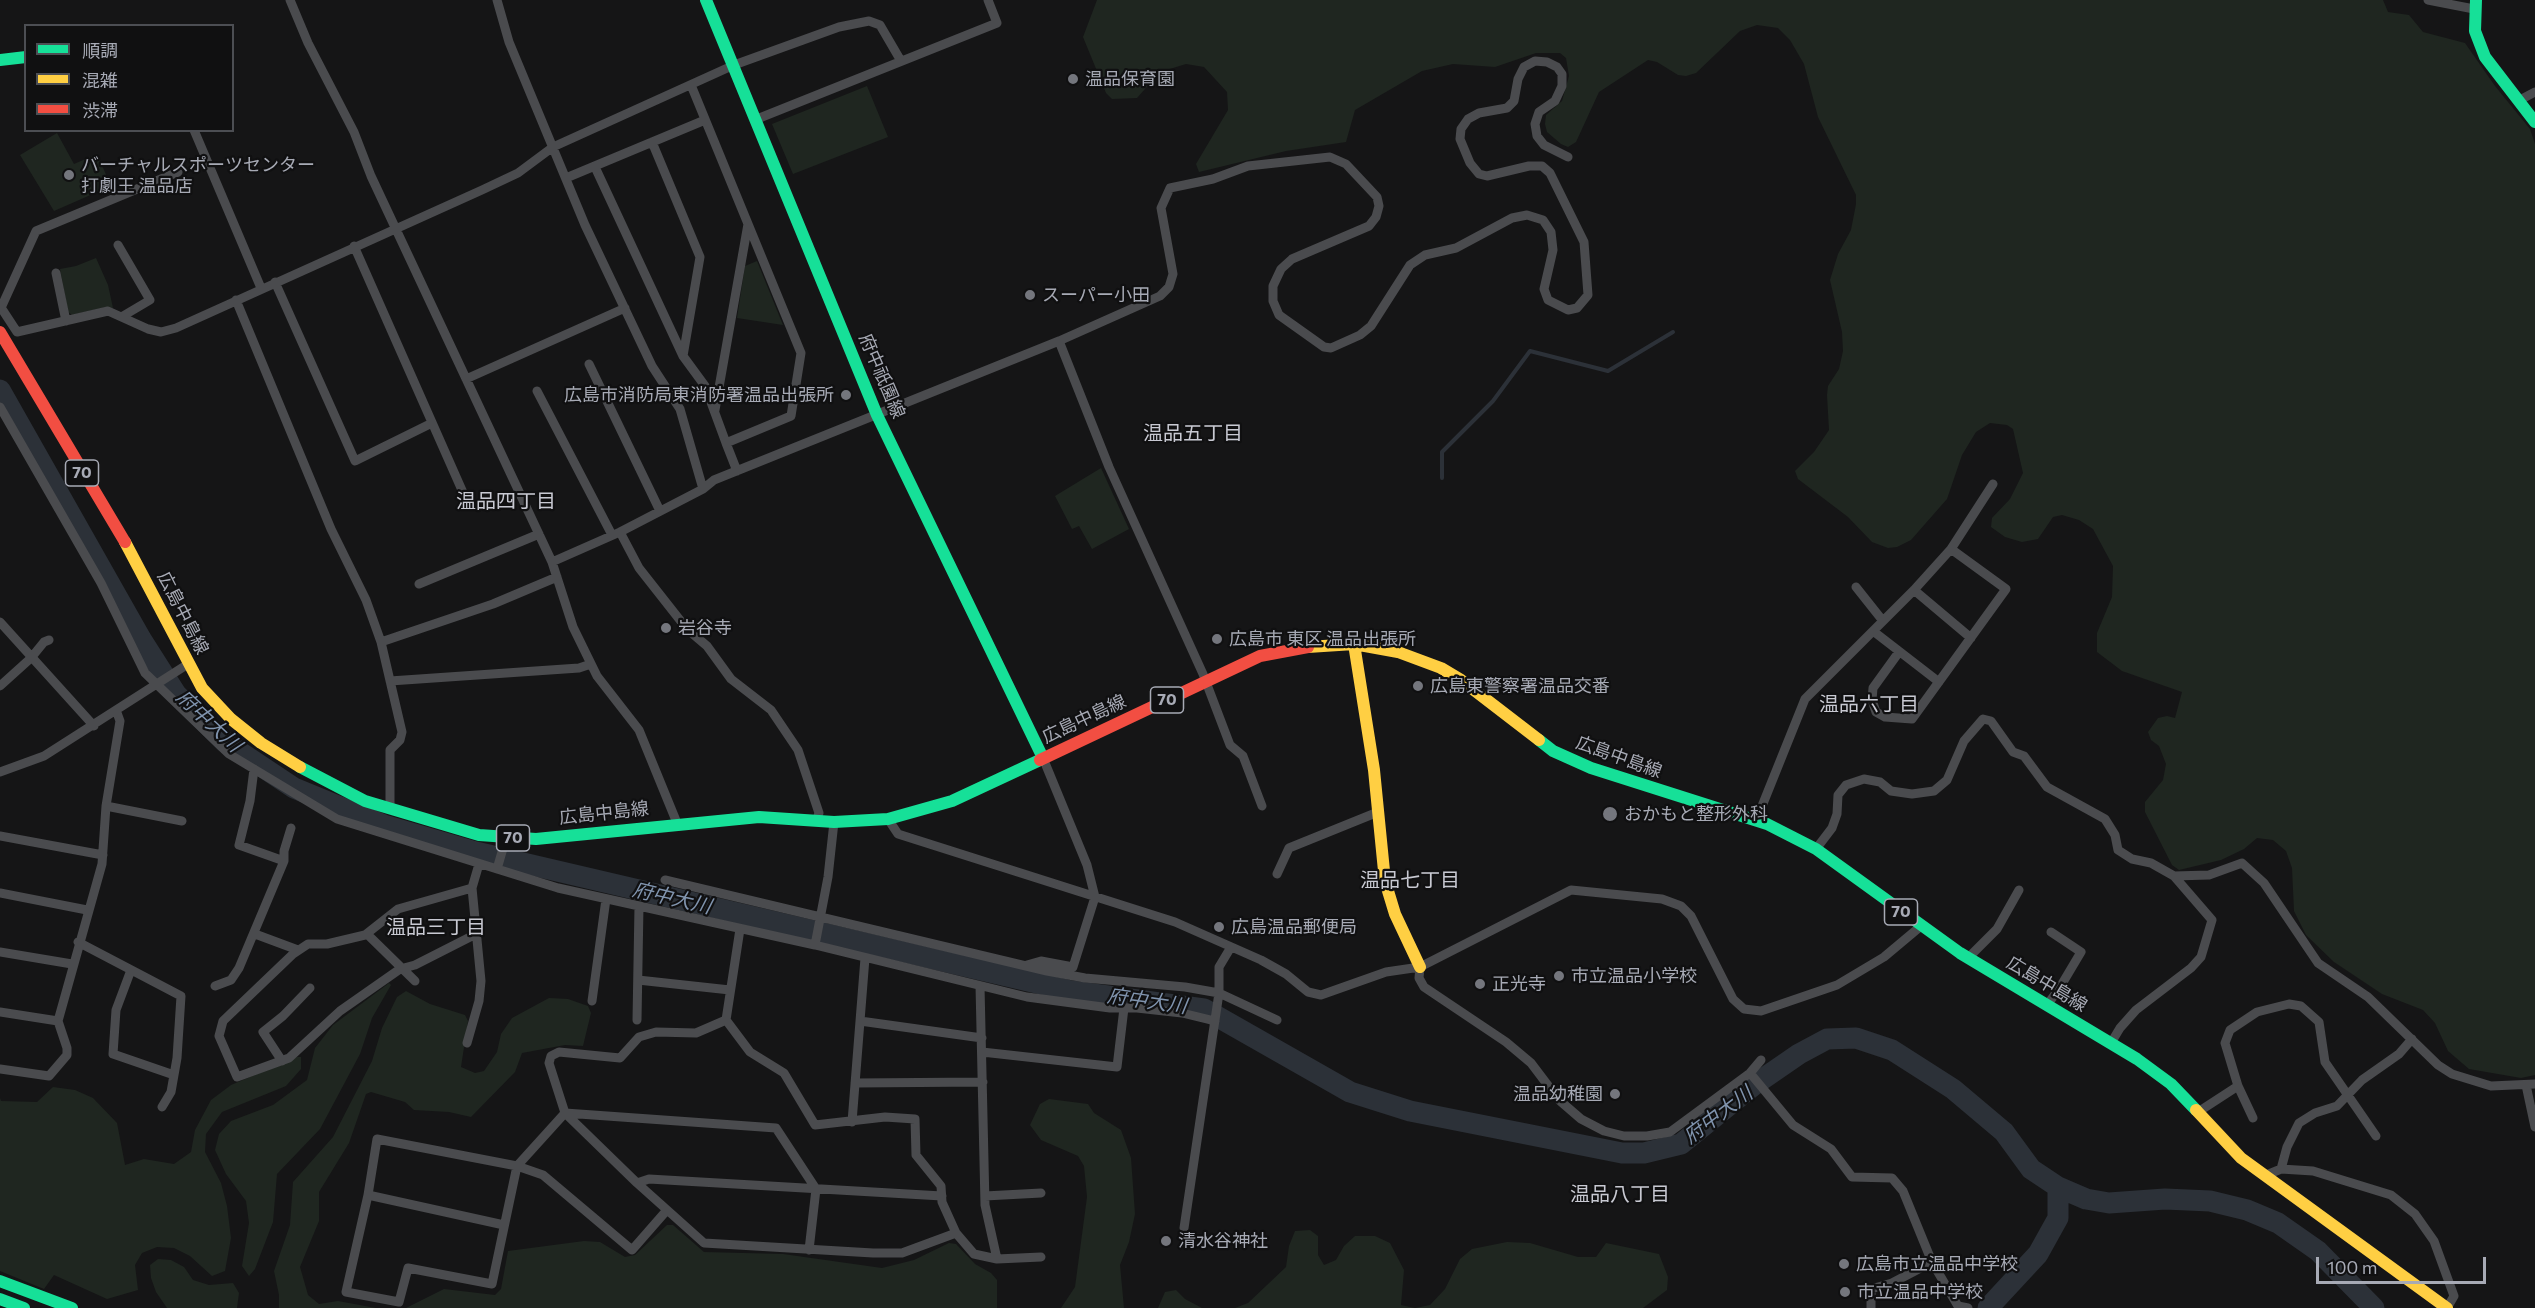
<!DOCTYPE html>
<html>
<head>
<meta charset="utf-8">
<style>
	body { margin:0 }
	#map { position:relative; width:2535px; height:1308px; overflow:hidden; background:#151516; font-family:Commissioner,"Noto Sans JP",sans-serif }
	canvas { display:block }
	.legend { position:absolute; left:24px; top:24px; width:210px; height:108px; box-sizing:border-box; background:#101011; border:2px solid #4c4e53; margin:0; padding:8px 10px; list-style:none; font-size:18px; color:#a7aab5 }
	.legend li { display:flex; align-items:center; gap:12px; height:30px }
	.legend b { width:30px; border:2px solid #4c4e53 }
	.scale { position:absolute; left:2316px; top:1257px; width:170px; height:27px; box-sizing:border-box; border:3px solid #a7aab5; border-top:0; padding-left:8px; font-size:18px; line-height:21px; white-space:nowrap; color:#a7aab5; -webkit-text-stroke:4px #101011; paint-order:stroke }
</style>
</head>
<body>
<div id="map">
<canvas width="2535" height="1308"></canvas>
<ul class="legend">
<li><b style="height:8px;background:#16e098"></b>順調</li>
<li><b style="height:8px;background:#ffcf43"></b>混雑</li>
<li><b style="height:8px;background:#f24e42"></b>渋滞</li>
</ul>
<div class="scale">100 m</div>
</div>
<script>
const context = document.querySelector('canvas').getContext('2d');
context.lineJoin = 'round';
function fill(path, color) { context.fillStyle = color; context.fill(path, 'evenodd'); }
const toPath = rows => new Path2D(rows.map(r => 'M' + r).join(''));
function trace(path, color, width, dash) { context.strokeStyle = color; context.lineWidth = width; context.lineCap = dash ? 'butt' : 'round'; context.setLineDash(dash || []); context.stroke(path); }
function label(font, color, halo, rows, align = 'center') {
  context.font = font + ' Commissioner,"Noto Sans JP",sans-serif'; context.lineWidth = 4.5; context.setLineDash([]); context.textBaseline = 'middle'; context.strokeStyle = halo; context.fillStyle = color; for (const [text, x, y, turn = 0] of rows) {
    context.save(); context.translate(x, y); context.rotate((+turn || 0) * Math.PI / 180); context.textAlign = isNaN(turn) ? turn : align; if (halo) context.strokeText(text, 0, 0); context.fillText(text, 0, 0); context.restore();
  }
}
fill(toPath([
	[1097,0,2383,0,2388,12,2409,15,2423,32,2465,43,2495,86,2530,129,2535,144,2535,1075,2521,1078,2469,1069,2448,1051,2435,1023,2423,1010,2382,994,2334,962,2306,935,2294,911,2292,868,2286,851,2273,840,2257,838,2244,849,2221,860,2179,870,2172,865,2145,812,2145,802,2163,780,2166,764,2159,746,2151,740,2148,732,2158,718,2167,716,2175,718,2182,692,2122,671,2097,652,2097,633,2112,597,2113,566,2093,529,2079,520,2062,515,2053,517,2038,539,2022,542,2005,537,1991,527,1992,518,2010,499,2023,473,2013,429,2007,425,1990,423,1976,432,1962,455,1947,499,1911,540,1897,547,1888,548,1872,542,1848,517,1798,479,1795,471,1814,452,1829,430,1827,395,1828,386,1839,369,1843,351,1842,332,1830,280,1838,254,1851,230,1856,204,1856,195,1818,117,1804,64,1790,40,1778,28,1757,25,1740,31,1696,73,1686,76,1678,75,1657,62,1648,60,1599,92,1576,142,1568,147,1561,144,1547,132,1545,124,1546,115,1562,101,1569,76,1566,58,1560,53,1536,53,1495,67,1453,64,1422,71,1355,110,1346,142,1286,151,1199,172,1196,164,1228,110,1227,92,1204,67,1186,64,1160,72,1137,98,1112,99,1106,93,1083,37],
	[867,86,888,137,793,174,772,124],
	[57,133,74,164,97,154,111,186,54,211,20,155],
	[96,258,108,285,113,308,106,307,72,315,68,312,60,269,76,266],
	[757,261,783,325,737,318,745,266],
	[1101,468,1129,529,1092,549,1079,526,1072,529,1055,496],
	[389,983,391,985,372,1018,360,1054,320,1129,277,1174,273,1222,255,1269,249,1276,242,1266,249,1223,246,1201,226,1174,215,1150,219,1134,231,1121,273,1105,307,1080,315,1048,333,1025],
	[406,991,430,1004,465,1015,468,1021,461,1067,475,1073,484,1071,497,1052,501,1034,512,1018,549,998,568,999,588,1006,591,1013,583,1046,565,1045,522,1053,515,1072,471,1117,449,1112,414,1110,405,1102,371,1092,366,1094,349,1143,319,1192,319,1221,300,1267,308,1295,319,1304,338,1301,376,1308,279,1308,279,1295,274,1271,290,1225,293,1182,333,1137,372,1061,382,1028,397,997],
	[297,1057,301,1057,301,1069,286,1086,222,1112,206,1134,205,1152,221,1183,227,1206,231,1238,225,1271,212,1276,190,1256,174,1248,157,1247,142,1253,135,1265,138,1290,107,1299,54,1275,44,1289,0,1271,0,1098,1,1101,37,1102,53,1087,75,1090,93,1098,117,1123,125,1165,144,1159,174,1164,191,1152,195,1130,211,1100,231,1085],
	[1049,1099,1088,1104,1094,1113,1121,1130,1131,1158,1135,1214,1129,1242,1120,1265,1124,1308,1061,1308,1075,1287,1087,1197,1084,1166,1078,1156,1041,1140,1030,1125,1040,1104],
	[667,1225,673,1225,704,1252,783,1254,882,1268,914,1260,949,1243,956,1244,975,1264,991,1273,997,1280,997,1308,406,1308,444,1289,495,1295,501,1289,508,1251,584,1241,600,1242,625,1257,635,1255],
	[1310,1230,1318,1236,1318,1255,1324,1265,1336,1260,1344,1246,1355,1236,1375,1236,1390,1243,1404,1270,1401,1305,1415,1308,1430,1305,1445,1289,1460,1259,1472,1249,1507,1242,1530,1243,1578,1257,1596,1257,1606,1243,1659,1254,1668,1277,1667,1290,1643,1308,1235,1308,1248,1303,1286,1267,1289,1246,1295,1231],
	[158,1259,171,1260,184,1267,193,1280,209,1285,233,1283,239,1293,237,1308,167,1308,156,1292,151,1278,150,1265],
	[1176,1290,1185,1299,1202,1308,1158,1308,1165,1292]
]), '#1f2620');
trace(toPath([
	[1442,478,1442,452,1493,401,1530,351,1608,371,1673,332]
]), '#2c3138', 4);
trace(toPath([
	[0,390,141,639,176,694,225,742,294,788,384,825,476,852,1071,991,1204,1009,1350,1092,1410,1111,1622,1153,1644,1153,1681,1144,1754,1085,1799,1054,1827,1039,1856,1038,1892,1050,1953,1089,2004,1132,2031,1169,2058,1187,2086,1199,2109,1203,2165,1199,2210,1201,2247,1210,2278,1223,2318,1251,2374,1308],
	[1988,1308,2038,1254,2058,1218,2058,1187]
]), '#2c3138', 21);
trace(toPath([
	[290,0,308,43,354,132,371,176,552,562,573,627,597,676,639,730,677,823],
	[497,0,509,42,585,225,652,366,680,409,703,489],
	[2428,0,2474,9],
	[691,85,801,353,791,416,726,443,737,471],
	[2518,101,2535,92],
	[757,119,997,23,988,0],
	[194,130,261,288],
	[652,142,700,257,683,356],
	[595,167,683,356,705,386,726,443],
	[566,178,705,120],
	[118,245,150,300,123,316],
	[354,246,465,497],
	[56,273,66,321],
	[275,282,355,461,432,423],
	[236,300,331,529,366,600,381,642,402,732,400,740,390,750,390,809],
	[0,306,17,332,108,311,148,329,161,332,176,328,482,190,518,173,553,147,734,65,839,27,869,21,880,25,901,61],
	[1,308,36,231,178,172],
	[1059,341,1109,467,1203,674,1230,745,1243,756,1262,806],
	[589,364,660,511],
	[466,379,625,308],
	[537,391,612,535],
	[0,407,101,583,145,673,229,754,337,819,558,888,815,945,1027,997,1110,1008,1137,1008,1182,1013,1215,1021],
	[715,410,748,224],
	[620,532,639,568,687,629,707,646,731,679,771,710,798,750,819,813,817,819],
	[552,562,620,532,703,489,714,480,1059,341,1160,296,1169,287,1173,274,1161,208,1170,188,1213,179,1248,166,1330,157,1346,164,1377,197,1379,206,1376,217,1369,226,1292,259,1281,269,1273,286,1273,301,1279,315,1324,347,1331,348,1360,335,1371,326,1410,265,1425,255,1456,248,1512,218,1527,215,1543,220,1551,232,1553,250,1544,289,1548,300,1568,310,1577,308,1588,295,1584,242,1550,173,1542,166,1529,166,1487,176,1479,174,1470,163,1460,139,1461,129,1468,119,1479,113,1507,108,1514,101,1518,79,1524,67,1535,61,1547,62,1557,67,1562,74,1562,86,1555,101,1539,112,1535,124,1537,136,1544,145,1568,157],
	[419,584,539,534],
	[1856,587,1883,621],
	[1914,590,1971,638],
	[0,622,94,726],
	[1873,631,1939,682],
	[381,642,493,604,557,577],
	[1899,652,1873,688,1872,700,1876,712,1885,717,1912,719,2006,589,1951,549],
	[390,681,579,668,591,664],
	[0,686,31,658,44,642,49,640],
	[0,772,44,756,188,664],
	[106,806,182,821],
	[888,819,898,834,1175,922,1261,960,1286,974,1308,992,1321,995,1386,972,1420,967,1571,890,1662,899,1681,906,1691,916,1733,999,1744,1009,1761,1011,1837,985,1884,957,1921,926],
	[1756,821,1805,699,1914,590,1951,549,1993,484],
	[0,836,103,855],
	[1816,849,1832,828,1837,814,1838,795,1846,785,1864,779,1880,782,1891,791,1912,794,1934,791,1947,780,1964,741,1983,719,1991,721,2013,752,2024,756,2047,787,2105,819,2115,835,2118,850,2132,859,2151,863,2174,876,2209,875,2242,863,2264,883,2318,963,2368,997,2438,1065,2452,1074,2491,1086,2535,1084],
	[284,861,284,851,291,828],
	[497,869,506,838],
	[1277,874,1289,848,1378,812],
	[665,880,1047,971,1085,978,1185,987,1219,993,1277,1020],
	[472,888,398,909,365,935,327,944,308,944,293,954,223,1021,219,1036,237,1077,289,1058,340,1011,400,969,415,965,476,934],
	[0,893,87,910],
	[740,929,726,1020,696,1033,656,1032,639,1037,620,1058,559,1052,551,1056,549,1063,565,1113,637,1183,704,1243,873,1253,902,1253,956,1233],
	[255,934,298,950],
	[367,934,415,981],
	[78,942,181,996,177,1058,171,1092,162,1107],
	[815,945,828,877,834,822],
	[0,952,72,964],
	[1968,958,1997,929,2019,890],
	[1027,965,1041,961,1073,967,1095,897,1087,865,1043,758],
	[1420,967,1419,978,1424,987,1506,1042,1531,1063,1559,1100,1581,1119,1604,1131,1624,1136,1647,1136,1670,1132,1750,1073,1761,1060],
	[131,970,116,1010,113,1054,174,1075],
	[638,980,730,990],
	[215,986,231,980,239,968,284,861,239,845,250,801,254,769],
	[980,986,985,1205,997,1259],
	[592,1001,606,899],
	[2047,1005,2059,989,2081,952,2051,932],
	[0,1012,58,1021],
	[637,1020,639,906],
	[726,1020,750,1052,784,1073,815,1125,885,1117,915,1119,916,1155,941,1186,942,1202,956,1233,974,1254,997,1259,1041,1257],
	[860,1021,982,1038],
	[467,1043,479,1001,481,981,472,888,479,864],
	[2111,1043,2120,1028,2136,1010,2191,968,2201,957,2212,920,2174,876],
	[982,1052,1117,1067,1124,1008],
	[282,1061,263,1032,283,1016,310,988],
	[0,1069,49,1076,67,1055,67,1048,58,1021,102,864,106,806,120,721,116,710],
	[1750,1073,1793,1125,1831,1149,1852,1177,1892,1178,1903,1191,1932,1262,1958,1306,1968,1308],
	[855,1083,983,1082],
	[2526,1085,2535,1127],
	[2198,1112,2238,1086],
	[2253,1118,2238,1086,2225,1043,2230,1030,2257,1012,2289,1004,2301,1006,2319,1022,2325,1062,2376,1136],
	[852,1122,865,958],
	[2281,1169,2287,1147,2299,1123,2315,1113,2337,1106,2362,1080,2399,1054,2412,1039],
	[2264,1176,2281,1169,2313,1171,2391,1195,2415,1214,2434,1241,2454,1296,2447,1308],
	[637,1183,649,1179,942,1196],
	[368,1195,504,1225],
	[985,1196,1041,1193],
	[667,1210,632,1250,543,1175,517,1166,377,1139,368,1195,346,1292,399,1302,408,1268,492,1284,517,1166,565,1113,776,1128,816,1189,809,1250],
	[1184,1228,1219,993,1219,967,1231,947],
	[1871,1308,1871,1289,1892,1283,1932,1262]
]), '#4a4b4e', 9);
trace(toPath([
	[706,0,877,415,1043,758],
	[2476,0,2475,31,2485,57,2535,122],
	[0,60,26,57],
	[1539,740,1553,751,1591,768,1767,824,1816,849,1960,953,2137,1059,2171,1084,2196,1110],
	[300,767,365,801,479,835,536,839,759,817,834,822,888,819,952,801,1040,760],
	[0,1281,72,1308],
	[0,1299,24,1308]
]), '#16e098', 12);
trace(toPath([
	[125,542,202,688,231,719,261,743,300,767],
	[1354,644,1374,770,1385,881,1395,914,1420,967],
	[1308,647,1354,644,1398,652,1441,668,1461,680,1539,740],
	[2196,1110,2241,1158,2447,1308]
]), '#ffcf43', 12);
trace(toPath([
	[0,332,125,542],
	[1040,760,1260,656,1308,647]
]), '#f24e42', 12);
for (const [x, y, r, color] of [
	[1073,79,6,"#74767d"],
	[69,175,6,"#74767d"],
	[1030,295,6,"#74767d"],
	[846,395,6,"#74767d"],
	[666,628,6,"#74767d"],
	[1217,639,6,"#74767d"],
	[1418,686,6,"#74767d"],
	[1610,814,8,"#74767d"],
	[1219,927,6,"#74767d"],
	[1559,976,6,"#74767d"],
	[1480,984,6,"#74767d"],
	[1615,1094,6,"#74767d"],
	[1166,1241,6,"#74767d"],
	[1844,1264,6,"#74767d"],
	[1845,1292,6,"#74767d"]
]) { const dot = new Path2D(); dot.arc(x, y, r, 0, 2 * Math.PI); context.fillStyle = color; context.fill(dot); trace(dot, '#101011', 2); }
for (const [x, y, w] of [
	[82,473,33],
	[1167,700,33],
	[513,838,33],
	[1901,912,33]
]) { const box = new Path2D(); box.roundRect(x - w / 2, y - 13, w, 26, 4.5); context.fillStyle = '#101011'; context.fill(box); trace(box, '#a7aab5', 1.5); }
label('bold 16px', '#a7aab5', null, [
	["70",82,473],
	["70",1167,700],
	["70",513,838],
	["70",1901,912]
]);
label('18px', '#a7aab5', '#101011', [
	["温品保育園",1085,79],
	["バーチャルスポーツセンター",81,165],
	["打劇王 温品店",81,186],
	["スーパー小田",1042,295],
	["広島市消防局東消防署温品出張所",834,395,"right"],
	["岩谷寺",678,628],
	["広島市 東区 温品出張所",1229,639],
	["広島東警察署温品交番",1430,686],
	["おかもと整形外科",1624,814],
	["広島温品郵便局",1231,927],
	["市立温品小学校",1571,976],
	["正光寺",1492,984],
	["温品幼稚園",1603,1094,"right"],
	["清水谷神社",1178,1241],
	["広島市立温品中学校",1856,1264],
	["市立温品中学校",1857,1292]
], 'left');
label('18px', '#a7aab5', '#101011', [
	["府中祇園線",882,376,67],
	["広島中島線",183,613,63],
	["広島中島線",1084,719,-25],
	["広島中島線",1619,757,20],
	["広島中島線",604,813,-6],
	["広島中島線",2047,984,31]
]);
label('20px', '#c8c9d2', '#101011', [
	["温品五丁目",1193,433],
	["温品四丁目",506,501],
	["温品六丁目",1869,704],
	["温品七丁目",1410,880],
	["温品三丁目",436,927],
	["温品八丁目",1620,1194]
]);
label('italic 20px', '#8094ae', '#101011', [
	["府中大川",209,721,43],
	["府中大川",672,898,13],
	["府中大川",1147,1001,8],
	["府中大川",1718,1115,-37]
]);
</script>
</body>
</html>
